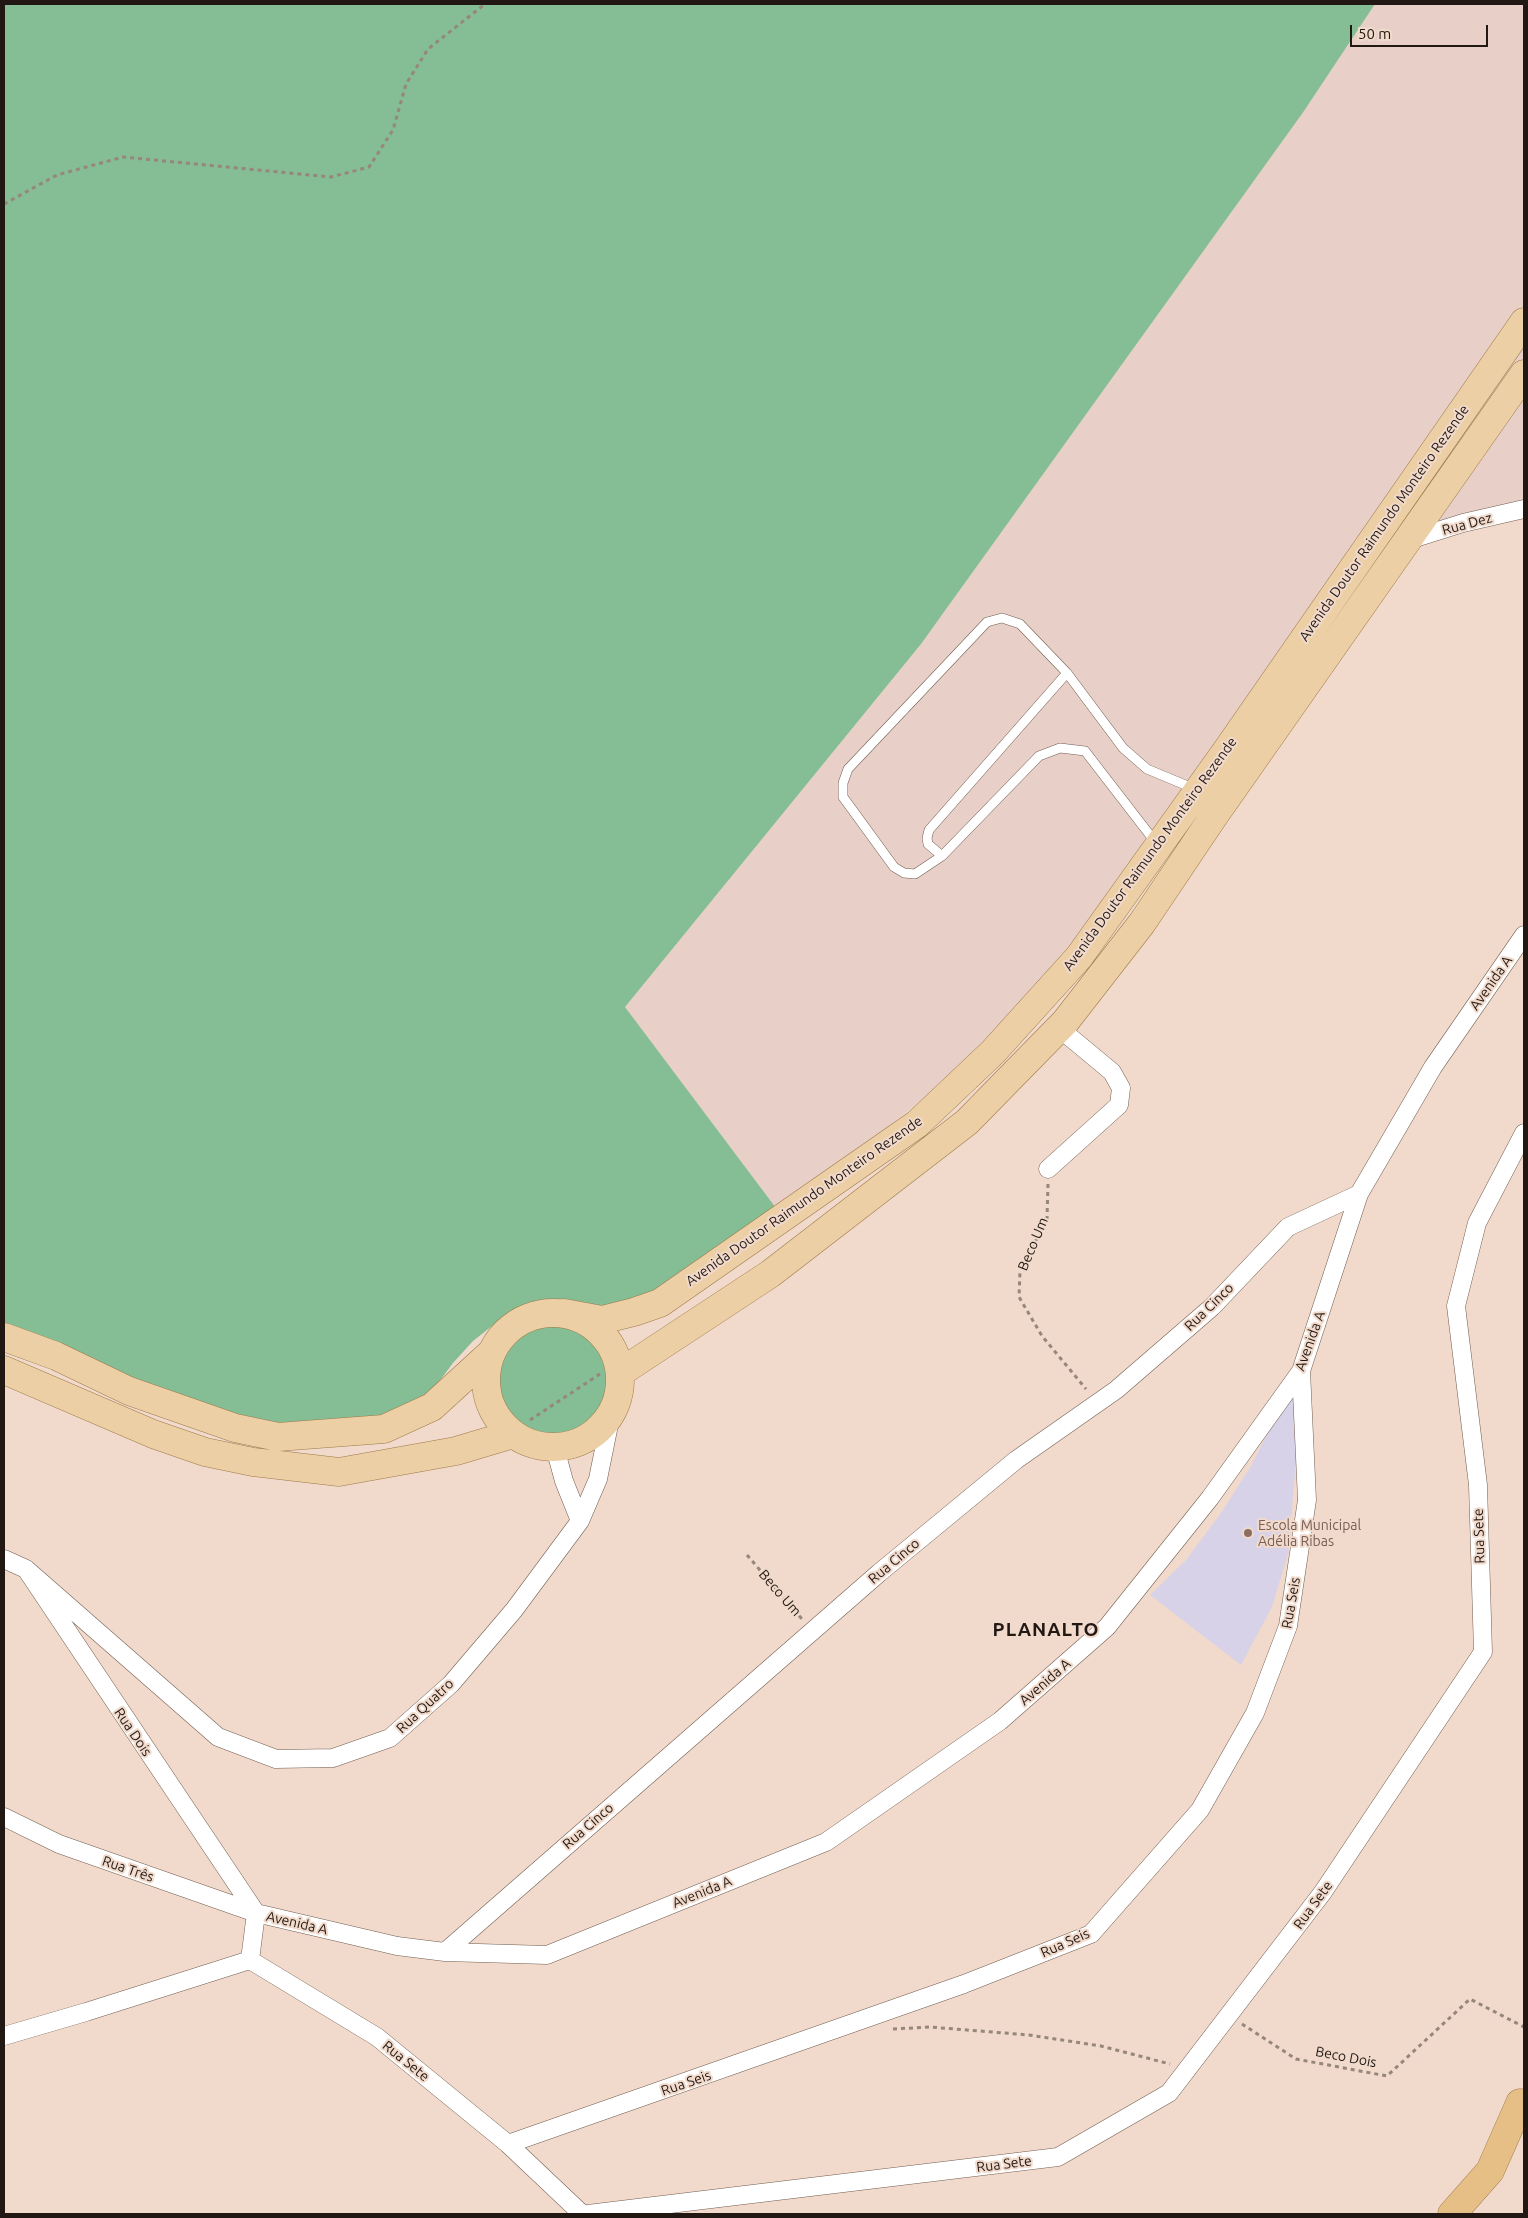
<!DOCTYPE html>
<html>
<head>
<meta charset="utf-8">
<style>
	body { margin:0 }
	#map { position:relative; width:1528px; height:2218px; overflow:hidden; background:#f1dacb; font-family:Ubuntu,sans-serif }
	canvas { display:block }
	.frame { position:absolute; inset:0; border:5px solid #211813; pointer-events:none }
	.scale { position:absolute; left:1350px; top:25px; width:138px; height:22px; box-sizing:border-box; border:2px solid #211813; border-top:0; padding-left:6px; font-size:15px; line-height:18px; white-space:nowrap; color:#211813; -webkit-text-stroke:4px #f1dacb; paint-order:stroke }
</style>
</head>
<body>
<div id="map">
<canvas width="1528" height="2218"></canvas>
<div class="frame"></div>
<div class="scale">50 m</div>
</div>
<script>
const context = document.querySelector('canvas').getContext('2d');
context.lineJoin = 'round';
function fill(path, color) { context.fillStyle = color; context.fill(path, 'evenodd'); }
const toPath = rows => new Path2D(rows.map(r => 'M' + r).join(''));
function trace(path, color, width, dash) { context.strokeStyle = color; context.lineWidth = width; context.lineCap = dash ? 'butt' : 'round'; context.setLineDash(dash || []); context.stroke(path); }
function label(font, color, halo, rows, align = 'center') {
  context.font = font + ' Ubuntu,sans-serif'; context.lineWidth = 4; context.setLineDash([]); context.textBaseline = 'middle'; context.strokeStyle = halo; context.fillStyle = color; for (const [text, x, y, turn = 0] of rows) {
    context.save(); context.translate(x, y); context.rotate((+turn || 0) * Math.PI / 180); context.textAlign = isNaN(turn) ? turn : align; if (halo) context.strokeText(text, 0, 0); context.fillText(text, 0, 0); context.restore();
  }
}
fill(toPath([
	[1375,4,1524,4,1524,504,1410,540,1352,550,1103,905,1005,1023,918,1103,779,1212,625,1007,921,644,1304,111]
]), '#e8cfc8');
fill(toPath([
	[1293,1383,1299,1428,1288,1554,1272,1607,1241,1665,1150,1595,1186,1560,1221,1513,1251,1466]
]), '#d7d2e7');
fill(toPath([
	[4,4,1375,4,1304,111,921,644,625,1007,779,1212,646,1303,577,1310,539,1304,506,1315,473,1341,453,1363,423,1403,386,1422,290,1432,203,1409,4,1326],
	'495 1379a56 56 0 1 1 112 0a56 56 0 1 1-112 0Z'
]), '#85bd95');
const service = toPath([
	[1156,843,1085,751,1060,748,1039,756,942,856,928,844,927,838,929,830,1067,673,1123,748,1147,769,1195,789],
	[942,856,915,874,904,873,894,867,843,797,843,783,848,769,987,622,1002,618,1020,624,1067,673]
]);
const minor = toPath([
	[1409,540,1463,523,1524,509],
	[1048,1169,1119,1105,1121,1088,1112,1072,1059,1028],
	[555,1448,564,1481,580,1521],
	[4,1559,26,1569,256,1913],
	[26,1569,218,1737,276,1759,333,1758,390,1738,451,1684,514,1610,580,1521,598,1479,611,1415],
	[4,1817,59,1844,256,1913,397,1946,445,1952,547,1955,826,1842,1000,1721,1107,1627,1210,1498,1301,1371,1359,1194,1433,1067,1524,935],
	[256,1913,250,1960,377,2037,508,2144,582,2214],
	[445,1952,879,1573,1016,1460,1116,1390,1212,1307,1288,1227,1359,1194],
	[4,2036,86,2012,250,1960],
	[508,2144,964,1984,1091,1934,1200,1810,1255,1713,1288,1626,1307,1500,1301,1371],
	[588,2214,1058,2157,1169,2093,1323,1892,1483,1652,1478,1485,1456,1306,1477,1223,1524,1133]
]);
const primary = toPath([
	'486 1380a67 67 0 1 1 134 0a67 67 0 1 1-134 0Z',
	[564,1313,602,1320,634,1312,660,1303,917,1124,993,1052,1079,957,1227,750,1524,322],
	[4,1337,56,1356,129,1391,235,1428,278,1437,384,1429,432,1407,491,1353],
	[4,1370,153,1434,205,1452,253,1462,339,1472,456,1451,513,1434],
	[621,1372,770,1274,967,1122,1065,1022,1142,923,1214,816,1524,374]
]);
const trunk = toPath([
	[1452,2214,1490,2171,1520,2103]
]);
trace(service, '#725e51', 10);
trace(minor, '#725e51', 19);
trace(primary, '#9c7a4a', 29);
trace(trunk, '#9c7a4a', 29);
trace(toPath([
	[4,204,57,175,123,157,331,177,369,167,393,130,406,84,428,49,485,4],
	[1048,1184,1047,1219,1020,1271,1019,1297,1042,1336,1086,1389],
	[530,1420,600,1374],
	[747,1555,802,1619],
	[1242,2024,1296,2059,1387,2076,1470,1999,1524,2027],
	[893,2029,930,2027,1029,2035,1101,2046,1170,2064]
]), '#97867b', 3, [4, 4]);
trace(service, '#fff', 9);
trace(minor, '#fff', 18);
trace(primary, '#eccfa4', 28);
trace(trunk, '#e6bf86', 28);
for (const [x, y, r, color] of [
	[1248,1533,5,"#8d6e63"]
]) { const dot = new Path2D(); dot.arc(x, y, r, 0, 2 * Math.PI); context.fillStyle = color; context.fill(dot); trace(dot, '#f1dacb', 2); }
label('14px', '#211813', '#f1dacb', [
	["Avenida Doutor Raimundo Monteiro Rezende",1384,523,-55],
	["Rua Dez",1467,524,-15],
	["Avenida Doutor Raimundo Monteiro Rezende",1150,854,-54],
	["Avenida A",1491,983,-55],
	["Avenida Doutor Raimundo Monteiro Rezende",804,1201,-35],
	["Beco Um",1033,1244,-67],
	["Rua Cinco",1209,1307,-44],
	["Avenida A",1310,1341,-70],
	["Rua Sete",1479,1536,-92],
	["Rua Cinco",894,1561,-40],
	["Beco Um",780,1593,49],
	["Rua Seis",1291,1603,-80],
	["Avenida A",1045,1682,-41],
	["Rua Quatro",425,1706,-43],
	["Rua Dois",133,1732,56],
	["Rua Cinco",588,1826,-41],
	["Rua Três",128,1869,19],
	["Avenida A",702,1892,-22],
	["Rua Sete",1313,1905,-54],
	["Avenida A",297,1923,13],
	["Rua Seis",1065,1943,-24],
	["Beco Dois",1346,2057,11],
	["Rua Sete",406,2061,39],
	["Rua Seis",686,2083,-19],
	["Rua Sete",1004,2164,-7]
]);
label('14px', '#785e54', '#f1dacb', [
	["Escola Municipal",1258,1525],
	["Adélia Ribas",1258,1541]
], 'left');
context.letterSpacing = '1px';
label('bold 19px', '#211813', '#f1dacb', [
	["PLANALTO",1046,1630]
]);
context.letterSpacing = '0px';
</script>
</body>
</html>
